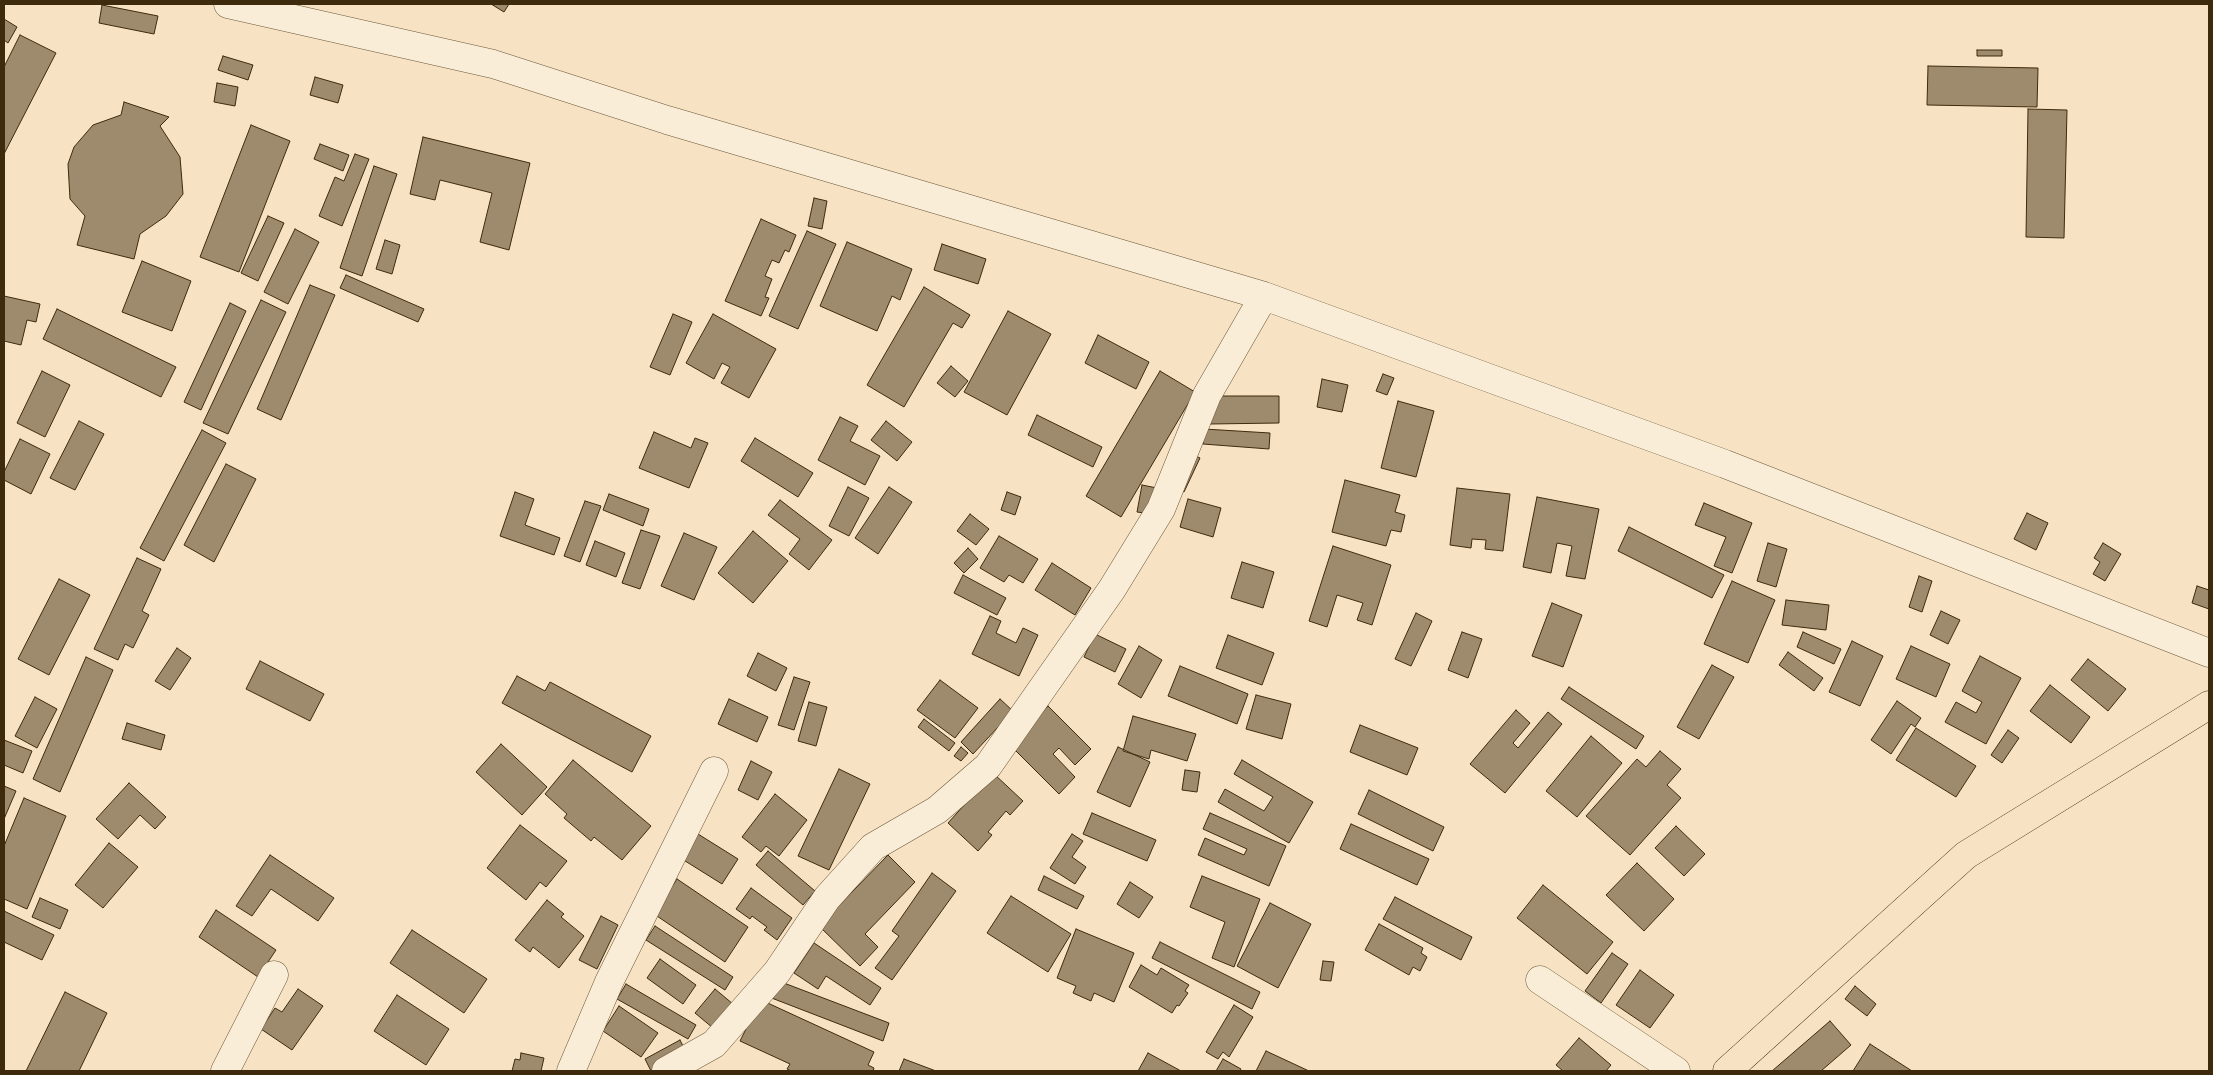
<!DOCTYPE html>
<html>
<head>
<meta charset="utf-8">
<style>
	body { margin:0 }
	#map { position:relative; width:2213px; height:1075px; overflow:hidden; background:#f7e3c3; font-family:"IM FELL English",serif }
	canvas { display:block }
	.frame { position:absolute; inset:0; border:5px solid #3e2a0d; pointer-events:none }
</style>
</head>
<body>
<div id="map">
<canvas width="2213" height="1075"></canvas>
<div class="frame"></div>
</div>
<script>
const context = document.querySelector('canvas').getContext('2d');
context.lineJoin = 'round';
function fill(path, color) { context.fillStyle = color; context.fill(path, 'evenodd'); }
const toPath = rows => new Path2D(rows.map(r => 'M' + r).join(''));
function trace(path, color, width, dash) { context.strokeStyle = color; context.lineWidth = width; context.lineCap = dash ? 'butt' : 'round'; context.setLineDash(dash || []); context.stroke(path); }
const building = toPath([
	[491,4,509,4,504,12,491,4],
	[102,5,158,16,154,34,99,23,102,5],
	[4,19,17,27,8,43,4,40,4,19],
	[20,35,56,53,4,154,4,67,20,35],
	[1977,50,2002,50,2002,56,1977,56,1977,50],
	[223,56,253,65,248,80,218,70,223,56],
	[1928,66,2038,68,2037,107,1927,105,1928,66],
	[315,77,343,85,338,103,310,95,315,77],
	[217,83,238,87,235,106,214,102,217,83],
	[124,102,169,117,160,126,180,157,183,194,166,216,140,234,134,259,77,245,85,216,70,199,68,164,74,147,93,125,121,115,124,102],
	[2028,109,2067,110,2064,238,2026,237,2028,109],
	[251,125,290,141,239,272,200,257,251,125],
	[423,137,530,163,509,250,480,242,492,193,440,180,435,200,410,194,423,137],
	[320,144,349,155,343,171,314,159,320,144],
	[355,154,369,159,342,226,319,216,335,177,344,181,355,154],
	[374,166,397,174,362,276,340,268,374,166],
	[814,198,827,201,822,229,808,226,814,198],
	[268,216,284,223,258,281,241,273,268,216],
	[761,219,796,235,789,252,785,250,779,263,772,260,765,276,772,279,765,297,769,298,761,316,725,301,761,219],
	[295,229,319,242,288,304,264,292,295,229],
	[807,231,836,244,798,329,769,316,807,231],
	[385,240,400,245,392,274,376,269,385,240],
	[847,242,912,269,900,300,892,296,877,331,820,306,847,242],
	[942,244,986,259,978,284,934,270,942,244],
	[142,261,191,281,172,331,122,312,142,261],
	[346,275,424,309,418,322,340,288,346,275],
	[310,285,335,295,281,420,257,409,310,285],
	[924,287,970,315,962,328,953,323,904,407,867,385,924,287],
	[4,296,40,304,36,322,27,320,21,345,4,341,4,296],
	[261,300,286,312,228,434,203,423,261,300],
	[230,303,246,311,201,410,184,402,230,303],
	[57,309,176,367,161,397,43,339,57,309],
	[1008,311,1051,334,1007,415,964,392,1008,311],
	[673,314,692,322,670,375,650,367,673,314],
	[713,314,776,349,749,398,721,383,730,367,722,363,714,379,686,363,713,314],
	[1098,335,1149,362,1136,389,1085,363,1098,335],
	[951,366,968,381,955,397,937,383,951,366],
	[42,371,70,385,45,437,17,423,42,371],
	[1160,371,1195,392,1121,517,1086,496,1160,371],
	[1383,374,1394,378,1387,395,1376,391,1383,374],
	[1322,379,1348,385,1342,412,1317,407,1322,379],
	[1209,396,1279,396,1279,423,1210,424,1209,396],
	[1398,401,1434,411,1416,477,1381,468,1398,401],
	[1037,415,1102,447,1093,467,1028,435,1037,415],
	[840,417,858,426,850,441,880,456,865,485,818,460,840,417],
	[79,421,104,434,75,490,50,478,79,421],
	[886,421,912,442,897,461,871,440,886,421],
	[1204,429,1270,433,1269,449,1203,444,1204,429],
	[202,430,226,443,164,561,140,548,202,430],
	[654,432,691,448,695,438,708,443,689,488,639,468,654,432],
	[755,438,813,473,798,497,741,461,755,438],
	[20,439,50,454,31,494,4,480,4,472,20,439],
	[1187,452,1200,458,1184,492,1171,486,1187,452],
	[226,464,256,479,214,562,184,545,226,464],
	[1345,480,1400,495,1395,512,1405,515,1401,532,1391,530,1386,546,1332,532,1345,480],
	[1142,485,1157,488,1152,514,1137,512,1142,485],
	[848,487,869,498,849,536,829,526,848,487],
	[889,487,912,502,878,554,855,538,889,487],
	[1457,488,1510,494,1503,551,1485,549,1486,540,1472,539,1471,548,1450,545,1457,488],
	[515,492,534,499,525,525,560,538,554,555,500,536,515,492],
	[1007,492,1021,497,1015,515,1001,510,1007,492],
	[609,494,649,509,643,526,603,510,609,494],
	[1537,497,1599,509,1585,579,1566,576,1572,546,1557,543,1551,573,1523,567,1537,497],
	[1188,499,1221,508,1213,537,1180,527,1188,499],
	[780,500,832,540,809,570,789,554,800,539,768,515,780,500],
	[585,501,601,506,580,562,564,556,585,501],
	[1704,503,1752,523,1732,573,1714,566,1726,537,1695,525,1704,503],
	[2027,513,2048,523,2036,550,2014,539,2027,513],
	[970,514,989,529,976,545,957,531,970,514],
	[1629,527,1724,575,1712,598,1618,551,1629,527],
	[641,530,660,536,640,589,622,583,641,530],
	[753,531,788,561,753,603,718,573,753,531],
	[684,533,717,547,694,600,661,586,684,533],
	[999,536,1038,559,1023,583,1009,575,1004,582,980,568,999,536],
	[595,541,625,553,616,577,586,565,595,541],
	[1768,543,1787,549,1776,587,1757,581,1768,543],
	[2103,543,2121,554,2105,581,2093,574,2100,562,2094,558,2103,543],
	[1333,546,1391,565,1372,625,1357,620,1363,603,1337,595,1327,627,1309,621,1333,546],
	[968,548,978,559,964,573,954,563,968,548],
	[137,558,161,569,142,611,149,615,133,648,125,644,118,660,94,649,137,558],
	[1242,562,1274,572,1263,608,1231,598,1242,562],
	[1052,563,1091,588,1075,615,1035,590,1052,563],
	[963,575,1006,598,997,615,954,593,963,575],
	[1919,576,1932,581,1922,612,1909,607,1919,576],
	[59,579,90,595,49,675,18,659,59,579],
	[1732,581,1775,600,1748,663,1704,644,1732,581],
	[2197,586,2209,590,2209,609,2192,603,2197,586],
	[1786,600,1829,605,1826,630,1782,625,1786,600],
	[1552,603,1582,615,1563,667,1532,656,1552,603],
	[1941,611,1960,620,1948,644,1930,635,1941,611],
	[1416,613,1432,621,1411,666,1395,659,1416,613],
	[990,616,1001,621,996,633,1016,643,1023,628,1038,635,1019,676,972,654,990,616],
	[1462,632,1482,639,1468,678,1448,670,1462,632],
	[1803,632,1841,649,1834,664,1797,647,1803,632],
	[1095,634,1126,649,1115,672,1084,657,1095,634],
	[1228,635,1274,653,1262,685,1216,668,1228,635],
	[1852,641,1883,656,1860,706,1829,692,1852,641],
	[1139,646,1162,660,1141,698,1118,684,1139,646],
	[1911,646,1950,664,1936,697,1896,679,1911,646],
	[177,648,191,658,170,690,155,681,177,648],
	[1788,652,1823,678,1814,691,1779,665,1788,652],
	[758,653,787,668,776,691,747,676,758,653],
	[1980,656,2021,678,1986,744,1945,722,1956,702,1976,713,1982,702,1962,691,1980,656],
	[86,657,113,670,60,792,33,779,86,657],
	[2088,659,2126,689,2108,711,2071,680,2088,659],
	[260,661,324,694,310,721,246,689,260,661],
	[1712,665,1734,677,1699,739,1677,727,1712,665],
	[1180,666,1248,694,1237,724,1168,696,1180,666],
	[517,676,545,691,550,682,651,736,632,772,502,703,517,676],
	[794,677,810,682,794,730,778,725,794,677],
	[940,680,978,708,955,738,917,710,940,680],
	[2050,685,2090,717,2071,743,2030,711,2050,685],
	[1569,687,1644,736,1636,749,1561,699,1569,687],
	[1256,695,1291,704,1282,739,1246,729,1256,695],
	[35,697,57,709,37,748,15,736,35,697],
	[729,699,768,717,757,742,718,724,729,699],
	[1000,699,1013,711,973,754,961,742,1000,699],
	[1897,701,1921,718,1915,727,1911,724,1891,754,1871,740,1897,701],
	[809,702,827,707,816,746,798,741,809,702],
	[1048,706,1091,749,1075,765,1059,748,1053,754,1075,777,1059,794,1010,745,1048,706],
	[1516,710,1530,723,1513,743,1518,748,1548,712,1562,724,1505,793,1470,764,1516,710],
	[1133,716,1196,734,1187,761,1151,750,1149,759,1123,751,1133,716],
	[924,719,955,743,949,751,918,727,924,719],
	[127,723,165,735,161,750,122,739,127,723],
	[1360,725,1418,748,1407,775,1350,752,1360,725],
	[1916,728,1976,766,1956,797,1896,760,1916,728],
	[2008,730,2019,738,2002,763,1991,755,2008,730],
	[1591,736,1622,763,1577,817,1546,791,1591,736],
	[4,740,32,751,23,773,4,765,4,740],
	[501,744,547,787,522,815,476,772,501,744],
	[961,747,968,753,961,761,954,756,961,747],
	[1118,747,1150,762,1130,807,1097,792,1118,747],
	[1660,751,1681,769,1667,785,1681,798,1630,855,1586,816,1637,759,1646,767,1660,751],
	[573,760,651,826,622,860,594,837,591,841,564,818,567,814,545,794,573,760],
	[1242,760,1313,802,1289,843,1218,802,1225,789,1264,811,1273,797,1234,774,1242,760],
	[751,761,772,772,758,800,738,790,751,761],
	[839,769,870,784,829,870,798,856,839,769],
	[1185,770,1200,772,1197,792,1182,790,1185,770],
	[993,773,1023,801,1010,815,1006,811,988,832,992,835,978,851,948,823,993,773],
	[129,783,166,817,155,829,140,815,118,839,96,819,129,783],
	[4,786,16,791,4,819,4,786],
	[1369,790,1444,827,1433,851,1358,814,1369,790],
	[775,794,807,820,779,856,766,846,761,852,742,837,775,794],
	[24,798,66,816,27,909,4,899,4,846,24,798],
	[1092,813,1156,840,1147,861,1083,834,1092,813],
	[1210,813,1286,846,1269,886,1198,855,1205,838,1244,855,1247,849,1203,829,1210,813],
	[1351,824,1429,859,1417,885,1340,849,1351,824],
	[520,825,567,861,546,887,540,882,526,900,487,868,520,825],
	[1676,826,1705,854,1684,876,1655,848,1676,826],
	[698,834,738,859,722,884,682,859,698,834],
	[1072,834,1083,841,1072,857,1086,867,1075,884,1050,868,1072,834],
	[109,843,138,867,103,908,75,885,109,843],
	[768,851,815,891,803,905,756,865,768,851],
	[270,855,334,898,318,921,271,889,252,916,236,906,270,855],
	[888,855,915,882,865,934,878,947,860,966,819,926,888,855],
	[1637,863,1674,899,1644,931,1606,895,1637,863],
	[932,873,956,891,892,980,875,968,899,936,892,931,932,873],
	[1044,876,1084,896,1077,909,1038,890,1044,876],
	[1202,876,1260,899,1234,967,1212,958,1225,922,1190,907,1202,876],
	[677,879,748,927,725,962,654,914,677,879],
	[1130,882,1153,897,1139,918,1117,904,1130,882],
	[1543,885,1613,942,1587,974,1517,918,1543,885],
	[751,888,792,918,777,940,764,930,767,927,752,916,750,919,736,909,751,888],
	[1011,896,1071,934,1048,972,987,933,1011,896],
	[1395,897,1472,937,1461,960,1383,919,1395,897],
	[40,898,68,910,60,929,32,917,40,898],
	[547,900,564,914,561,917,584,936,559,968,533,947,530,952,515,940,547,900],
	[1270,903,1311,924,1278,988,1237,966,1270,903],
	[216,910,276,950,258,977,199,937,216,910],
	[4,911,54,935,42,960,4,942,4,911],
	[601,916,618,925,597,969,579,960,601,916],
	[1379,924,1423,948,1421,953,1427,957,1420,971,1413,967,1409,975,1365,950,1379,924],
	[655,926,733,977,725,990,646,940,655,926],
	[1076,929,1134,953,1114,1002,1094,993,1091,1001,1073,993,1076,986,1057,978,1076,929],
	[412,930,487,979,464,1013,390,963,412,930],
	[1160,942,1260,992,1252,1009,1152,958,1160,942],
	[814,943,881,988,870,1005,826,976,818,989,794,973,814,943],
	[1612,953,1628,964,1601,1003,1585,991,1612,953],
	[660,959,696,985,683,1004,647,978,660,959],
	[1323,961,1334,962,1331,981,1320,980,1323,961],
	[1141,965,1157,975,1161,968,1189,985,1185,991,1188,993,1179,1006,1177,1005,1172,1013,1129,987,1141,965],
	[1640,970,1674,995,1650,1028,1616,1005,1640,970],
	[776,980,889,1023,883,1041,769,997,776,980],
	[626,984,696,1025,688,1039,617,999,626,984],
	[1855,986,1876,1004,1867,1016,1845,999,1855,986],
	[298,989,323,1006,292,1050,261,1029,275,1008,282,1012,298,989],
	[715,989,733,1004,713,1028,695,1013,715,989],
	[65,992,107,1013,79,1071,26,1071,65,992],
	[397,995,449,1029,426,1065,374,1031,397,995],
	[759,999,874,1052,868,1065,874,1068,873,1071,791,1071,787,1069,790,1064,740,1041,746,1029,740,1025,759,999],
	[1234,1005,1253,1017,1229,1057,1223,1052,1218,1059,1206,1052,1234,1005],
	[619,1006,658,1033,641,1057,603,1031,619,1006],
	[1830,1021,1851,1045,1821,1071,1772,1071,1830,1021],
	[1579,1038,1611,1065,1606,1071,1563,1071,1556,1065,1579,1038],
	[680,1040,686,1052,651,1071,645,1059,680,1040],
	[1870,1044,1912,1071,1853,1071,1870,1044],
	[1266,1051,1309,1071,1256,1071,1266,1051],
	[521,1053,544,1058,541,1071,512,1071,515,1059,520,1060,521,1053],
	[1148,1053,1181,1071,1138,1071,1148,1053],
	[904,1059,936,1071,899,1071,904,1059],
	[1223,1059,1241,1069,1240,1071,1216,1071,1223,1059]
]);
fill(building, '#9e8a6c');
trace(building, '#3e2a0d', 1);
const minor = toPath([
	[228,4,493,64,667,120,1264,296,1725,464,2209,653],
	[1540,980,1676,1071],
	[225,1071,274,975],
	[571,1071,609,982,714,771],
	[666,1071,714,1044,777,972,827,898,873,847,937,810,988,766,1112,589,1161,509,1207,395,1264,296]
]);
const major = toPath([
	[1727,1071,1966,855,2209,705]
]);
trace(minor, '#6c583a', 29);
trace(major, '#3e2a0d', 29);
trace(minor, '#faedd8', 28);
trace(major, '#f7e3c3', 28);
</script>
</body>
</html>
